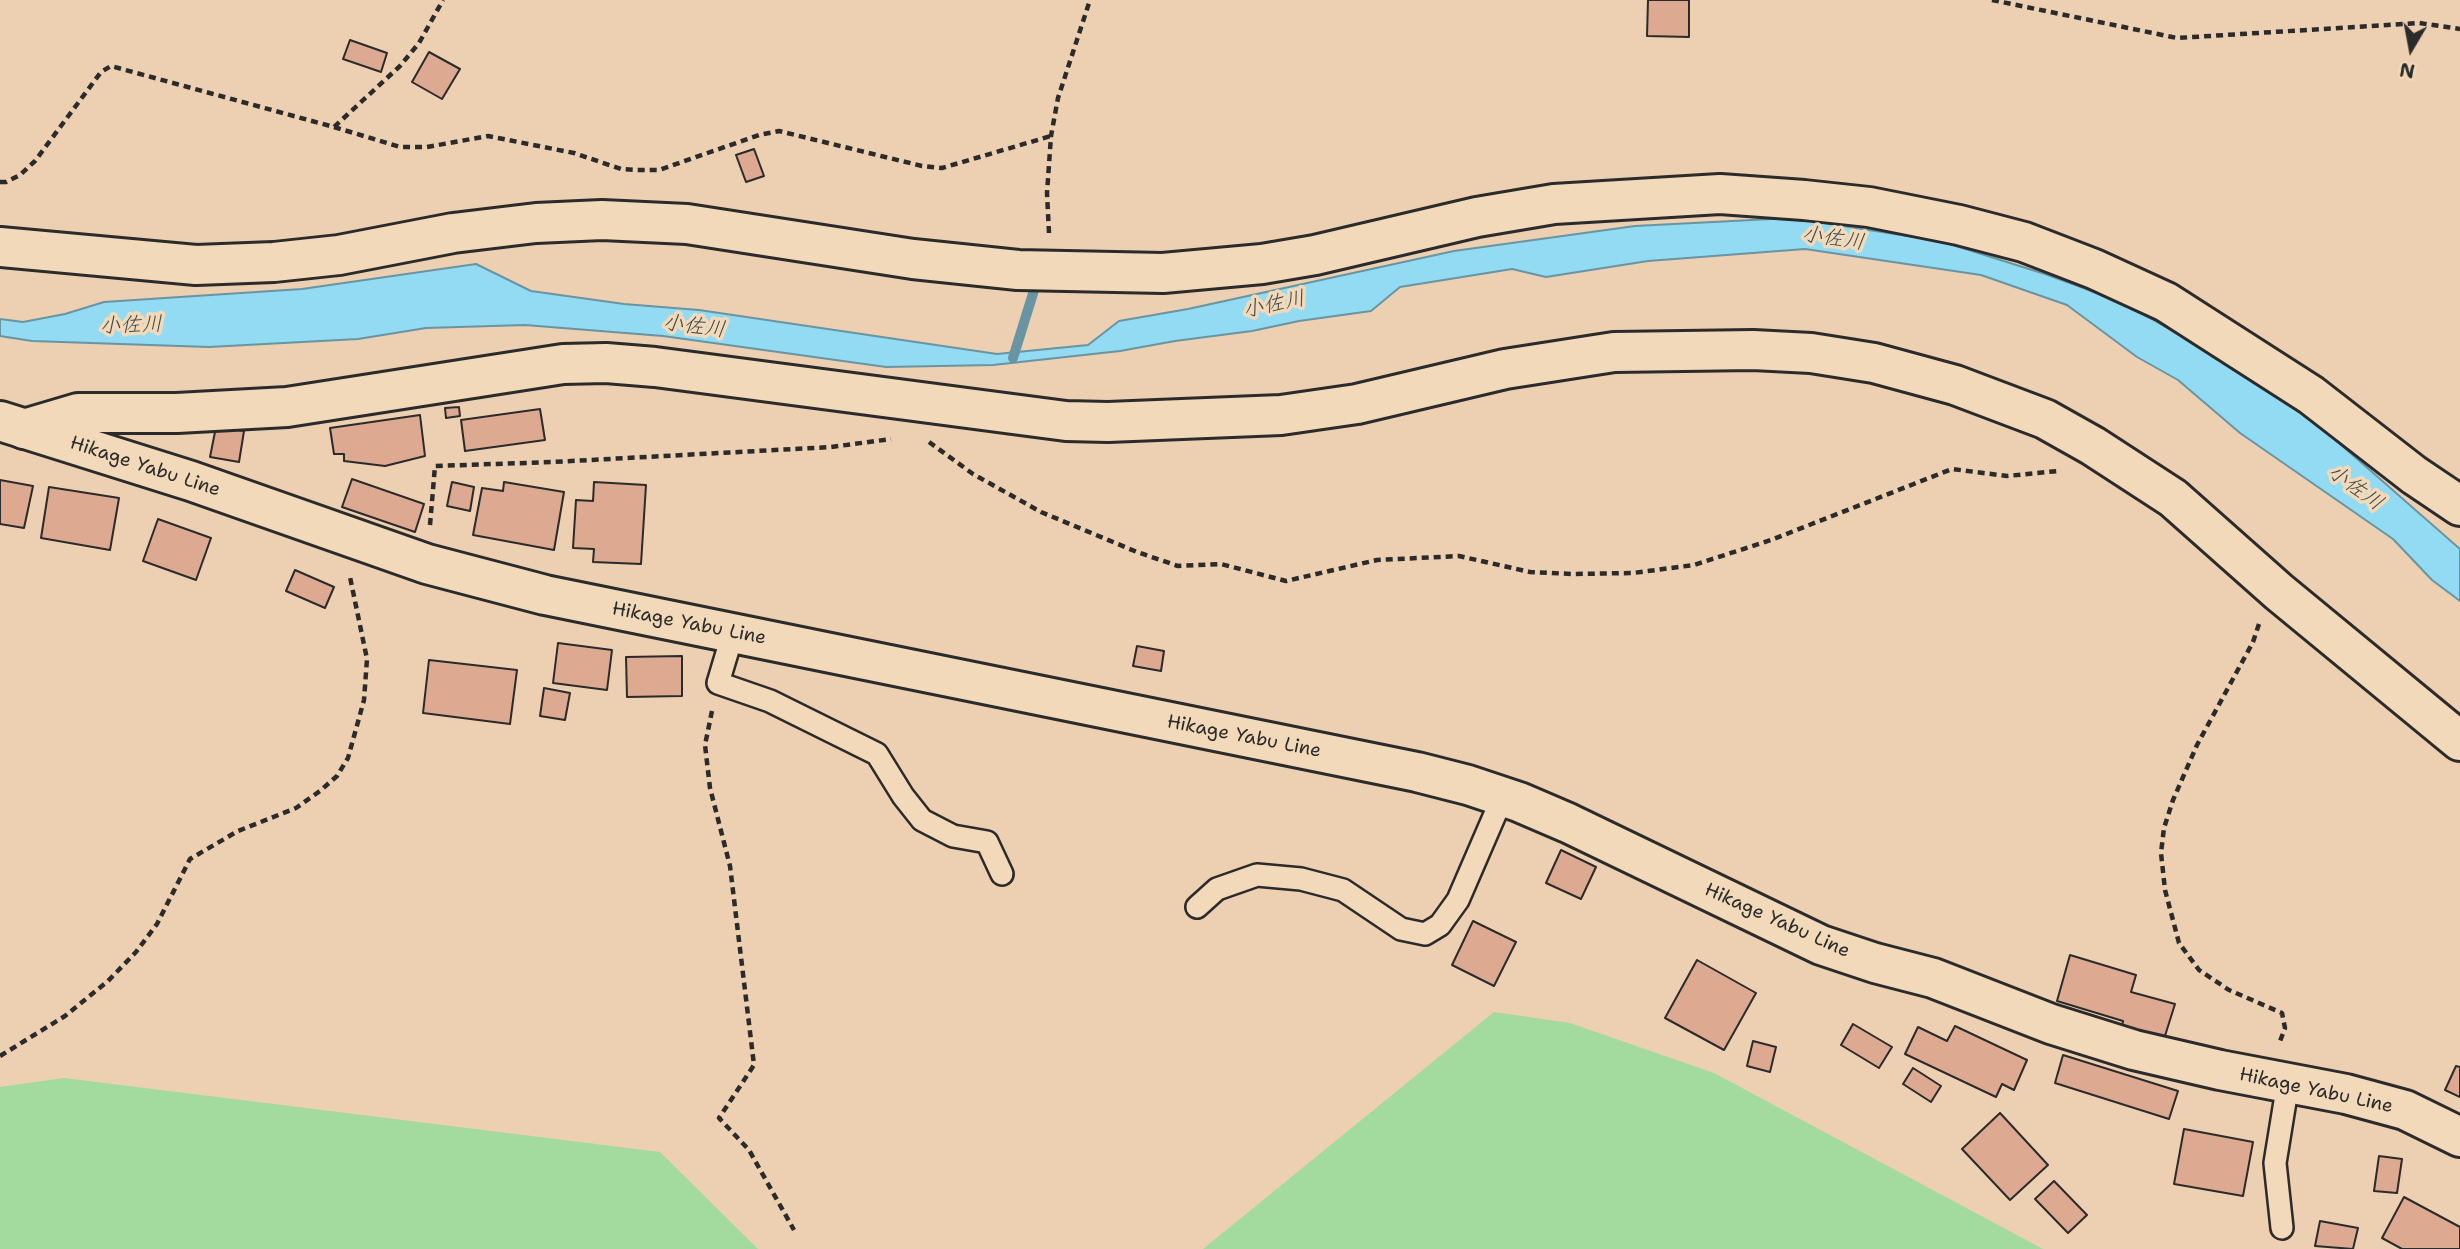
<!DOCTYPE html>
<html>
<head>
<meta charset="utf-8">
<style>
	body { margin:0 }
	#map { position:relative; width:2460px; height:1249px; overflow:hidden; background:#edcfb1; font-family:"Shantell Sans",sans-serif }
	canvas { display:block }
	.north { position:absolute; left:2376px; top:14px; width:70px; height:70px; -webkit-text-stroke:5px #f1d9b9; paint-order:stroke; rotate:190deg; font-size:19px; font-weight:700; line-height:28px; text-align:center; color:#2b2b2b }
	.north::after { content:''; display:block; margin:auto; width:24px; height:32px; background:#2b2b2b; clip-path:polygon(50% 0,100% 100%,50% 72%,0 100%) }
</style>
</head>
<body>
<div id="map">
<canvas width="2460" height="1249"></canvas>
<div class="north">N</div>
</div>
<script>
const context = document.querySelector('canvas').getContext('2d');
context.lineJoin = 'round';
function fill(path, color) { context.fillStyle = color; context.fill(path, 'evenodd'); }
const toPath = rows => new Path2D(rows.map(r => 'M' + r).join(''));
function trace(path, color, width, dash) { context.strokeStyle = color; context.lineWidth = width; context.lineCap = dash ? 'butt' : 'round'; context.setLineDash(dash || []); context.stroke(path); }
function label(font, color, halo, rows, align = 'center') {
  context.font = font + ' "Shantell Sans","Klee One",sans-serif'; context.lineWidth = 7; context.setLineDash([]); context.textBaseline = 'middle'; context.strokeStyle = halo; context.fillStyle = color; for (const [text, x, y, turn = 0] of rows) {
    context.save(); context.translate(x, y); context.rotate((+turn || 0) * Math.PI / 180); context.textAlign = isNaN(turn) ? turn : align; if (halo) context.strokeText(text, 0, 0); context.fillText(text, 0, 0); context.restore();
  }
}
fill(toPath([
	[1494,1012,1570,1023,1714,1073,2043,1249,1203,1249],
	[64,1078,660,1152,758,1249,0,1249,0,1087]
]), '#a3da9e');
const water = toPath([
	[1791,218,1940,241,2045,274,2119,301,2209,351,2299,408,2460,549,2460,601,2432,580,2393,539,2240,433,2178,380,2137,357,2067,305,1981,275,1805,249,1648,261,1546,277,1512,269,1400,287,1371,311,1299,321,1252,331,1175,341,1120,351,993,365,886,367,663,336,525,325,426,328,358,339,209,347,32,341,0,336,0,319,23,322,65,314,104,302,302,289,476,264,531,291,624,304,699,310,997,354,1088,345,1119,321,1188,309,1454,251,1635,226,1791,218]
]);
fill(water, '#92dbf3');
trace(water, '#6995a3', 2);
trace(toPath([
	[1013,358,1035,287]
]), '#6995a3', 10);
const building = toPath([
	[1648,0,1689,0,1689,37,1647,36,1648,0],
	[350,40,387,53,381,72,343,59,350,40],
	[429,52,460,69,442,99,412,82,429,52],
	[754,149,764,176,746,182,736,155,754,149],
	[459,407,460,416,446,418,445,408,459,407],
	[540,409,545,440,465,451,461,420,540,409],
	[420,415,425,456,385,466,344,461,344,454,334,454,330,428,420,415],
	[216,427,244,431,239,462,210,457,216,427],
	[352,479,424,504,415,532,342,507,352,479],
	[0,480,33,486,24,528,0,524,0,480],
	[452,482,474,487,470,511,447,506,452,482],
	[504,482,564,492,554,550,473,535,482,488,503,491,504,482],
	[594,482,646,485,641,564,593,562,594,549,573,548,576,500,593,501,594,482],
	[49,487,119,498,110,550,41,538,49,487],
	[158,519,211,538,196,580,143,561,158,519],
	[295,570,334,587,325,608,286,591,295,570],
	[558,643,612,650,607,690,553,683,558,643],
	[1137,646,1164,651,1161,671,1133,666,1137,646],
	[682,656,682,696,627,697,626,657,682,656],
	[429,660,517,670,510,724,423,713,429,660],
	[544,688,570,693,565,720,540,716,544,688],
	[1561,850,1596,867,1581,899,1546,883,1561,850],
	[1473,921,1516,942,1494,986,1452,965,1473,921],
	[2070,955,2136,975,2131,992,2175,1004,2164,1039,2122,1026,2123,1021,2057,1001,2070,955],
	[1697,960,1756,993,1724,1050,1665,1018,1697,960],
	[1853,1024,1892,1047,1879,1068,1841,1045,1853,1024],
	[1955,1026,2027,1060,2014,1090,2002,1084,1996,1097,1905,1054,1918,1027,1947,1041,1955,1026],
	[1753,1041,1776,1047,1770,1072,1747,1066,1753,1041],
	[2063,1055,2178,1091,2169,1119,2055,1083,2063,1055],
	[2456,1066,2460,1067,2460,1097,2445,1090,2456,1066],
	[1913,1068,1941,1086,1931,1102,1903,1084,1913,1068],
	[2000,1113,2048,1165,2010,1200,1962,1149,2000,1113],
	[2184,1129,2253,1142,2243,1196,2174,1184,2184,1129],
	[2379,1156,2402,1159,2397,1193,2374,1191,2379,1156],
	[2054,1181,2087,1215,2068,1233,2035,1199,2054,1181],
	[2404,1197,2460,1227,2460,1249,2402,1249,2382,1238,2404,1197],
	[2320,1221,2358,1228,2353,1249,2315,1246,2320,1221]
]);
fill(building, '#dda991');
trace(building, '#2b2b2b', 2);
const lane = toPath([
	[733,633,718,683,770,701,877,754,903,796,922,820,953,836,987,842,1002,874],
	[1197,907,1217,889,1257,875,1301,879,1343,890,1401,929,1425,934,1440,925,1458,900,1503,796],
	[2282,1228,2275,1163,2288,1083]
]);
const street = toPath([
	[0,247,196,265,274,262,339,255,453,233,536,223,602,220,687,224,913,259,1018,270,1163,273,1262,264,1315,255,1477,217,1554,204,1720,194,1804,200,1869,207,1959,225,2024,242,2094,269,2166,302,2311,395,2414,475,2460,506],
	[24,429,78,413,177,413,287,407,563,364,606,363,655,367,1066,421,1108,422,1281,415,1357,404,1505,369,1614,352,1753,350,1811,353,1874,363,1955,385,2045,419,2093,446,2173,498,2279,592,2460,741]
]);
const secondary = toPath([
	[0,421,191,481,427,564,545,595,1417,772,1468,785,1519,802,1568,823,1821,945,1875,963,1933,978,2051,1024,2134,1050,2220,1070,2346,1094,2405,1110,2460,1137]
]);
trace(lane, '#2b2b2b', 26);
trace(street, '#2b2b2b', 44);
trace(secondary, '#2b2b2b', 44);
trace(toPath([
	[1992,0,2177,38,2419,23,2460,29],
	[334,127,400,147,427,147,488,136,574,153,621,169,636,170,659,170,759,135,779,131,922,166,942,168,1051,136],
	[0,182,6,182,20,175,35,161,101,72,111,66,334,127,400,66,419,43,443,0],
	[1049,233,1047,193,1051,136,1058,98,1090,0],
	[929,442,973,474,1041,512,1137,552,1178,566,1221,564,1286,581,1377,560,1459,556,1530,572,1572,574,1633,573,1694,565,1771,540,1952,469,2007,476,2058,471],
	[430,525,435,466,553,462,831,447,891,439],
	[2259,624,2253,642,2197,745,2173,800,2164,828,2161,853,2165,890,2179,943,2199,970,2229,990,2282,1013,2285,1028,2279,1044],
	[712,711,705,745,710,788,730,866,754,1065,719,1118,749,1150,794,1230],
	[0,1056,65,1016,108,981,136,952,157,924,190,859,238,831,296,808,320,791,337,776,348,758,364,700,367,659,350,577]
]), '#2b2b2b', 4.5, [7, 5]);
trace(lane, '#f1d9b9', 21);
trace(street, '#f1d9b9', 38);
trace(secondary, '#f1d9b9', 38);
label('19px', '#2b2b2b', '#f1d9b9', [
	["Hikage Yabu Line",145,467,18],
	["Hikage Yabu Line",689,624,11],
	["Hikage Yabu Line",1244,737,11],
	["Hikage Yabu Line",1777,921,24],
	["Hikage Yabu Line",2316,1091,12]
]);
label('italic 21px', '#3a4549', '#f1d9b9', [
	["小佐川",1833,239,8],
	["小佐川",1274,305,-12],
	["小佐川",131,326,-2],
	["小佐川",694,327,7],
	["小佐川",2355,488,36]
]);
</script>
</body>
</html>
